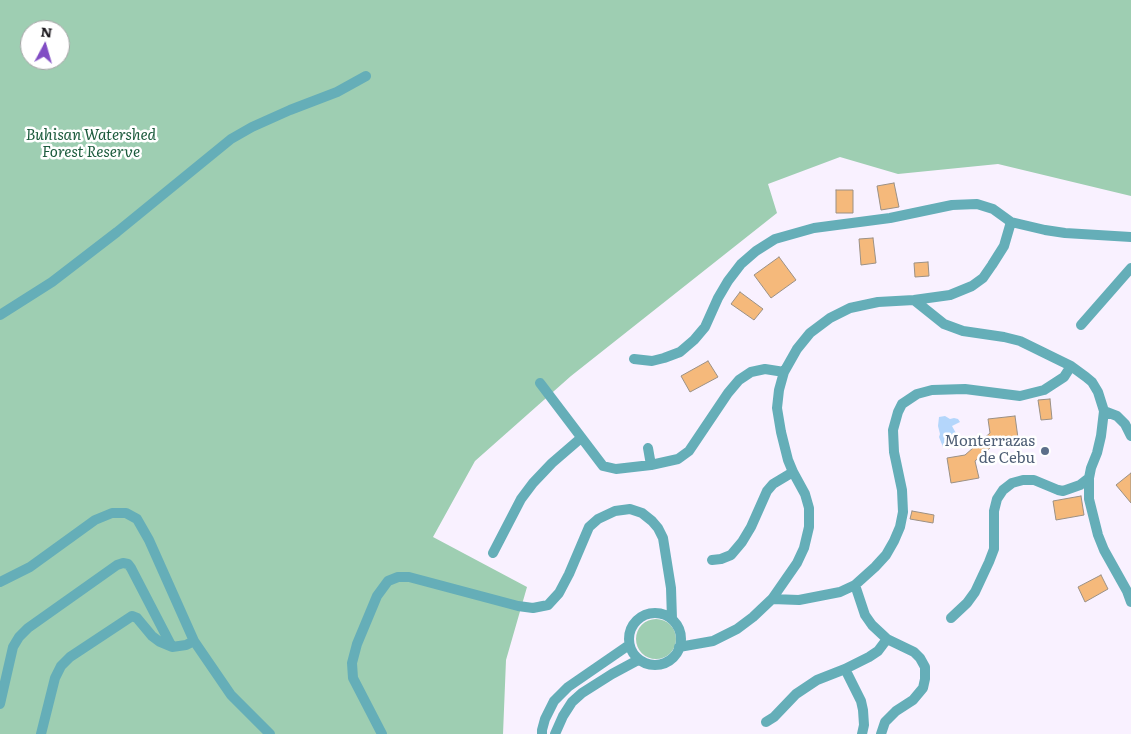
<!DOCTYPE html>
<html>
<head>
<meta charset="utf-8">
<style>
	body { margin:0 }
	#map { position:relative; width:1131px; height:734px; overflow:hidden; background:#f9f1ff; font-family:Literata,serif }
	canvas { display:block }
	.north { position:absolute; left:20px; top:20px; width:50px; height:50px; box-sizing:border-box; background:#fff; border:1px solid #a5a3a5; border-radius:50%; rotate:6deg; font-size:14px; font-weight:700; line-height:20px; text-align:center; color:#1d1a1f }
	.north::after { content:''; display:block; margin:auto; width:18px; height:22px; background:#814dc4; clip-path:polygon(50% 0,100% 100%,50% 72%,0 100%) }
</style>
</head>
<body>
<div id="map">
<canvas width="1131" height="734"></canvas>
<div class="north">N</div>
</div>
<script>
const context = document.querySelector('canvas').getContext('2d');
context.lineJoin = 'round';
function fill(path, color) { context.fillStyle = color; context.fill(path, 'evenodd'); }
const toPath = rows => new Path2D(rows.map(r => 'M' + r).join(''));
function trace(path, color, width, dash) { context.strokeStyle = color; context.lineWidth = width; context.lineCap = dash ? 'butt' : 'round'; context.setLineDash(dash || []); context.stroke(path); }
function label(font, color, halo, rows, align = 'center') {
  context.font = font + ' Literata,serif'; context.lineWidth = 5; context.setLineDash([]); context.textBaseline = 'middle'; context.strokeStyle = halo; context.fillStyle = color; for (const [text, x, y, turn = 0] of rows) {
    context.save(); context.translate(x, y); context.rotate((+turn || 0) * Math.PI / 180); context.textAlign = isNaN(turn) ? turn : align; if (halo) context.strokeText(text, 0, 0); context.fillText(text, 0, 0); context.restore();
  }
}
fill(toPath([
	[0,0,1131,0,1131,196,998,164,898,174,840,157,768,184,777,213,571,376,475,461,433,537,527,587,506,660,503,734,0,734],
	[30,30,60,30,60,60,30,60],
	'636 639a20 20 0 1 1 40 0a20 20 0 1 1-40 0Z'
]), '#9eceb2');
fill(toPath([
	[945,416,950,419,954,418,958,419,960,422,952,426,957,435,957,440,943,447,939,437,940,434,938,426,939,417]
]), '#b4d6fb');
const building = toPath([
	[894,183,899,207,881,210,877,186,894,183],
	[836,190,853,190,853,213,836,213,836,190],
	[873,238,876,263,861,265,859,239,873,238],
	[779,257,796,280,771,298,754,275,779,257],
	[928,262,929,276,915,277,914,263,928,262],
	[740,292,763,309,754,320,731,304,740,292],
	[708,361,718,377,690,392,681,376,708,361],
	[1050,399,1052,419,1041,420,1038,400,1050,399],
	[1015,416,1018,438,999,440,975,461,979,478,951,483,947,458,965,455,990,433,988,419,1015,416],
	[1131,473,1131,503,1116,485,1131,473],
	[1081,496,1084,515,1056,520,1053,501,1081,496],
	[912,511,934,515,933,523,910,519,912,511],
	[1101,575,1108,589,1085,602,1078,587,1101,575]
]);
fill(building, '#f5b97b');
trace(building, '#9b9085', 1);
trace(toPath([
	[914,300,944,324,963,331,1004,337,1020,341,1071,366,1086,377,1092,382,1098,392,1104,411,1101,436,1097,453,1091,468,1089,478,1089,499,1098,535,1104,550,1127,591,1131,602],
	[0,315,52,282,117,232,231,139,252,127,290,110,337,92,366,76],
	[1081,325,1131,268],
	[634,359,652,361,664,358,680,352,694,340,705,327,718,298,728,281,741,264,756,251,775,239,814,228,890,218,952,205,977,204,993,209,1011,222],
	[540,383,603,466,616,469,651,465],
	[1104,411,1117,416,1125,424,1131,436],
	[648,448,651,465,678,459,689,451,728,393,739,380,751,372,765,369,784,372],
	[493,553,521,499,533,483,552,463,581,438],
	[712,560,721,559,731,555,742,542,751,527,767,491,773,484,793,472],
	[0,582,30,567,95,520,112,513,126,513,137,519,149,540,194,641,231,695,270,734],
	[855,585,865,615,872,625,887,639,914,652,920,658,925,667,925,679,923,688,913,700,896,711,885,722,881,734],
	[772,599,799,600,840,592,855,585,875,567,886,555,894,541,900,527,903,512,902,490,894,452,893,430,898,412,902,404,917,394,932,390,965,389,1020,396,1044,390,1064,377,1071,366],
	'629 639a26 26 0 1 1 52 0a26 26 0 1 1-52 0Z',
	[951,618,967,603,975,592,989,562,994,549,994,511,997,499,1003,490,1012,483,1023,480,1034,480,1058,490,1063,491,1080,485,1089,478],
	[679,647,713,641,737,629,753,617,772,599,797,563,804,548,809,527,809,508,805,494,793,472,788,460,781,432,777,408,779,390,784,372,797,349,810,333,830,318,850,308,878,302,914,300,950,295,972,286,983,278,992,265,1004,246,1011,222,1045,230,1065,233,1131,237],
	[845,669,861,701,863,710,864,725,862,734],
	[0,704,13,647,19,637,28,628,117,565,123,563,128,564,131,568,172,647,186,645,194,641],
	[766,722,774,717,796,694,817,680,845,669,869,657,878,651,887,639],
	[41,734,55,678,61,666,70,657,132,616,137,618,152,636,160,642,172,647],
	[382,734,353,678,352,663,357,644,377,596,388,581,398,577,409,577,518,606,533,608,548,605,559,593,569,574,589,527,598,519,615,511,630,509,642,513,652,521,658,528,663,538,671,588,672,619],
	[542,734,542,730,545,719,554,701,568,687,629,645],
	[555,734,563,716,572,702,582,693,612,674,638,660]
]), '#65aeb8', 10);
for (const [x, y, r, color] of [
	[1045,451,5,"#5c6f8a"]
]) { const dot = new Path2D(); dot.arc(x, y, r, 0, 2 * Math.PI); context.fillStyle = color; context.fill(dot); trace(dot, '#fff', 2); }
label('italic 15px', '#1b5a3c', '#fff', [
	["Buhisan Watershed",91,136],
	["Forest Reserve",91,153]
]);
label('15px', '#4e5e75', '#fff', [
	["Monterrazas",1035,442],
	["de Cebu",1035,459]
], 'right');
</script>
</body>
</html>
